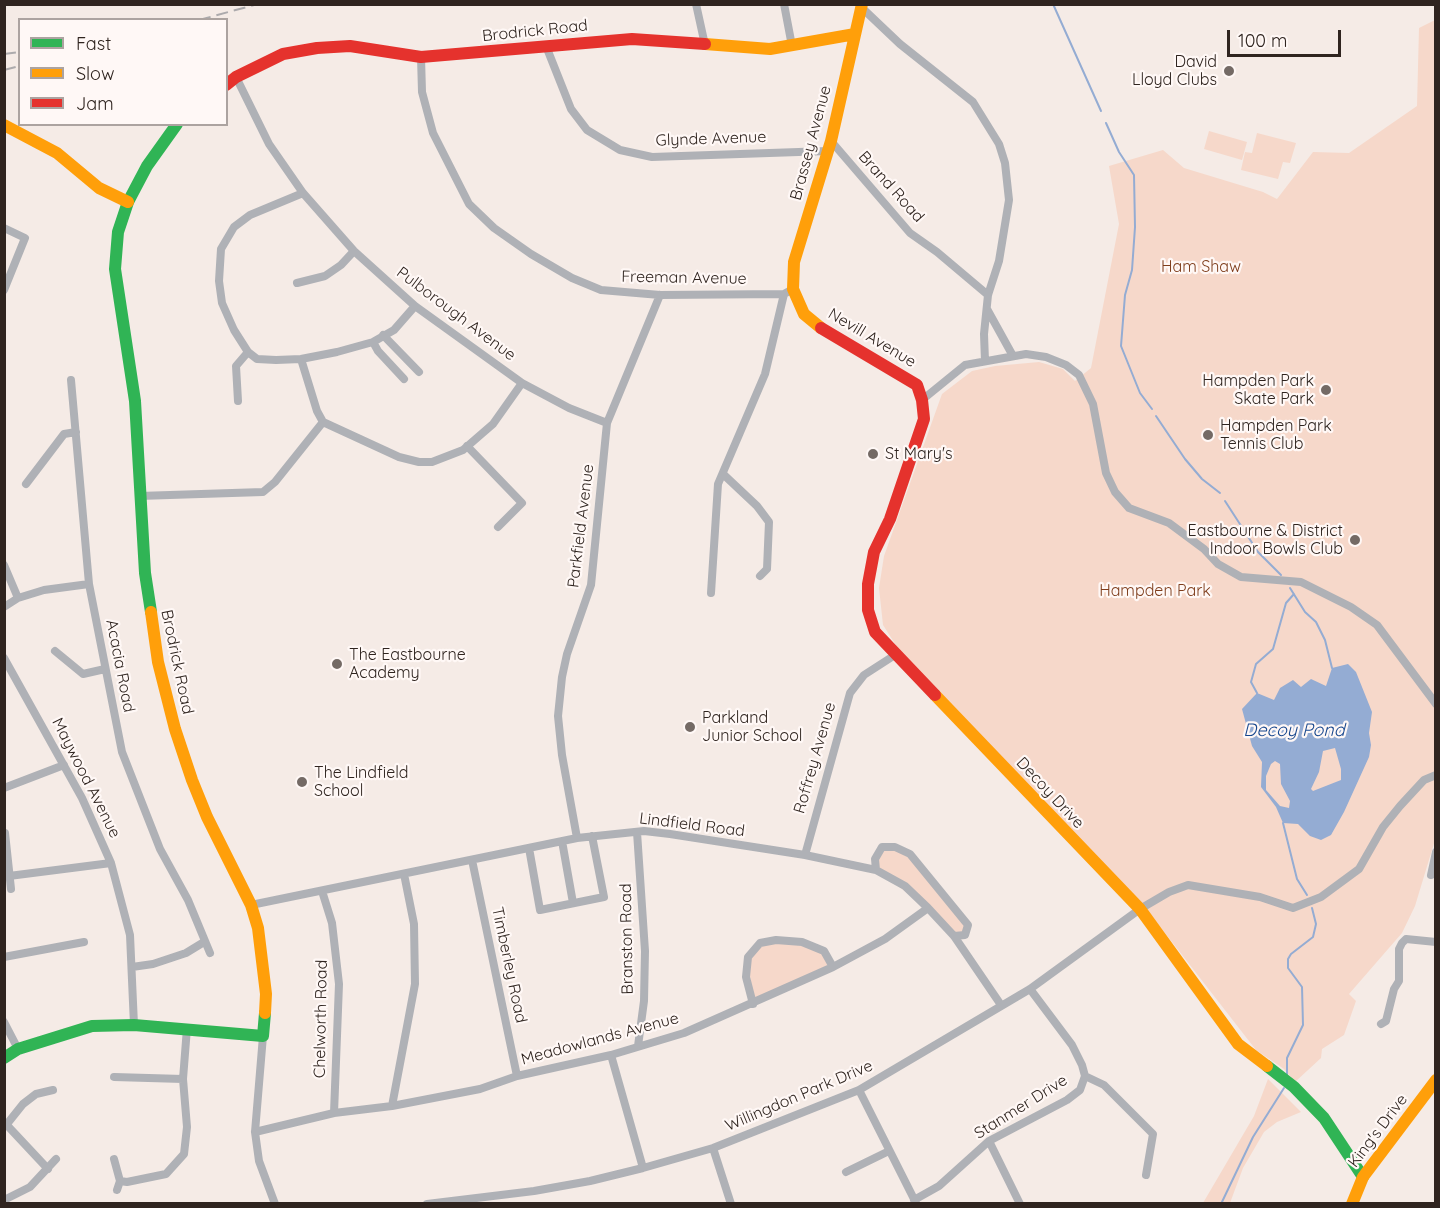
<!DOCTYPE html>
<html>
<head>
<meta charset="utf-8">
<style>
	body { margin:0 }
	#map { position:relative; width:1440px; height:1208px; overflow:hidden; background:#f5ebe6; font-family:Quicksand,sans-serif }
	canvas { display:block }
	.frame { position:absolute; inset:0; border:6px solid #2f241f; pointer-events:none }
	.legend { position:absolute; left:18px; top:18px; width:210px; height:108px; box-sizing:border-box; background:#fff8f6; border:2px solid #aca3a0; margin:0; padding:8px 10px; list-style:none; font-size:18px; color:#2f241f }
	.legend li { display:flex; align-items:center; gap:12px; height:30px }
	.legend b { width:30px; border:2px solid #aca3a0 }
	.scale { position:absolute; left:1227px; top:30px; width:114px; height:27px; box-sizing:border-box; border:3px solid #2f241f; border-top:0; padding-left:8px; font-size:18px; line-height:21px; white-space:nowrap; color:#2f241f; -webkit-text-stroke:4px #fff8f6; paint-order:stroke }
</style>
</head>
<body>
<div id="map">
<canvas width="1440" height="1208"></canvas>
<div class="frame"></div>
<ul class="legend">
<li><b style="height:8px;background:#30b455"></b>Fast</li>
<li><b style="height:8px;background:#ff9f0a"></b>Slow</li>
<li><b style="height:8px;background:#e5322d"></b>Jam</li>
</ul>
<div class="scale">100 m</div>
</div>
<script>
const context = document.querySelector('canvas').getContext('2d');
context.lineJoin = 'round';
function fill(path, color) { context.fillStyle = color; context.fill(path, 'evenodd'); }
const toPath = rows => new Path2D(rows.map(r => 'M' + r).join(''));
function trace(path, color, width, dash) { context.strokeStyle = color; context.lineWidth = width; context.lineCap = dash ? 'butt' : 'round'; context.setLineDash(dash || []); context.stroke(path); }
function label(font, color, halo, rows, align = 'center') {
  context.font = font + ' Quicksand,sans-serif'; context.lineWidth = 4.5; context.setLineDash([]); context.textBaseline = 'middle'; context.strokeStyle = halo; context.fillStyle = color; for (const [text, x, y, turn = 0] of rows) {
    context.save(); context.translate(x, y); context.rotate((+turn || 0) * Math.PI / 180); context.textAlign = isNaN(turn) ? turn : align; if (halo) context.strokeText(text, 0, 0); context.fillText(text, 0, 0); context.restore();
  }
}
fill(toPath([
	[1435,20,1435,840,1415,906,1402,933,1349,994,1356,1001,1344,1035,1322,1049,1321,1058,1295,1082,1284,1069,1256,1050,1144,906,901,653,883,625,879,588,884,556,942,394,972,371,995,366,1039,362,1063,369,1075,381,1091,368,1119,224,1109,166,1163,150,1184,168,1263,192,1277,199,1313,152,1349,153,1417,106,1419,28],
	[1209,131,1247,142,1242,160,1204,149],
	[1257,133,1296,143,1290,163,1283,162,1278,179,1241,170,1245,152,1252,153],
	[882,847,910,854,968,925,965,935,954,936,928,908,876,870],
	[776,940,824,951,833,967,753,1004,748,957,760,943],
	[1268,1079,1301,1112,1277,1122,1264,1132,1243,1168,1230,1203,1203,1203,1254,1116]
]), '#f6d8ca');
fill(toPath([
	[1348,664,1356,672,1372,712,1369,733,1371,745,1369,757,1344,812,1331,835,1321,840,1310,836,1298,824,1283,823,1276,807,1261,787,1262,762,1252,746,1242,709,1257,693,1274,700,1280,688,1293,680,1301,687,1311,679,1326,686,1332,668],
	[1335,748,1341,769,1341,780,1313,791,1311,789,1319,772,1323,751],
	[1275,761,1280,764,1281,784,1290,801,1289,808,1280,806,1266,790,1266,776,1271,764]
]), '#94acd3');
trace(toPath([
	[1053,4,1101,111],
	[1106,123,1119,152,1134,175,1135,227,1132,270,1125,295,1121,346,1140,393,1152,409],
	[1156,416,1185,459,1202,479,1220,493],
	[1225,501,1258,552,1281,575],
	[1290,588,1305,612,1316,622,1325,640,1332,668],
	[1257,693,1251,682,1256,664,1273,649,1286,603,1294,594],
	[1283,823,1297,879,1307,895],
	[1287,1076,1287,1058,1303,1025,1302,987,1288,968,1288,959,1291,954,1313,937,1316,924,1312,908],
	[1221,1204,1253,1137,1284,1088]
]), '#94acd3', 2);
trace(toPath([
	[696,4,705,45],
	[784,4,792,46],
	[861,7,900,44,973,102,999,144,1005,163,1009,200,999,261,988,295,984,334,985,361],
	[546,46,571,109,587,130,620,150,652,157,828,151],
	[421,57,422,92,433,133,469,204,494,228,531,254,572,278,601,290,660,295,784,294,793,289],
	[236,77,269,144,303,193,354,251,415,306,522,383,569,408,607,423],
	[831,141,910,233,937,252,988,295],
	[303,193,250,215,234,227,221,249,219,281,222,303,234,330,248,352,257,359,276,360,301,359,337,352,373,342,394,330,415,306],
	[4,228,25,238,4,290],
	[297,283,325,276,341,265,354,251],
	[987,309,1013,356],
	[383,335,419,372],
	[373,342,378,351,404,379],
	[301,359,317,411,323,422,399,457,419,462,432,462,463,450,493,424,522,383],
	[71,380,89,584,122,752,160,849,188,900,210,953],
	[922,400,965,365,1026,354,1046,357,1066,365,1079,375,1093,404,1106,473,1115,492,1129,508,1169,523,1204,549,1218,564,1241,577,1301,582,1351,607,1377,625,1436,704],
	[238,401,236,366,248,352],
	[467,446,522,503,498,527],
	[723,474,757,506,769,522,767,569,760,576],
	[26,484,64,434,76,432],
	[139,496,263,492,275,482,323,422],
	[4,565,18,598],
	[711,593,718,484,765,374,784,294],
	[4,607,18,598,44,590,89,584],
	[55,651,83,674,105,669],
	[4,658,82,798,111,863,130,935,134,1025],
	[4,788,64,765],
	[637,832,645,951,644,1001,638,1046],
	[5,833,11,889],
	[577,838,562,755,558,716,562,677,567,654,591,585,607,423,660,295],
	[562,841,573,903],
	[529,848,540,910,604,897,592,836],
	[805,855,850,693,864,675,895,655],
	[472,860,517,1076],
	[876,870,875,859,882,847,895,847,910,854,968,925,965,935,954,936],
	[1431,875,1436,852],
	[9,876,111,863],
	[322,891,332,923,339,984,334,1113],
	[251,905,577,838,644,831,670,834,805,855,876,870,905,886,928,908,954,936,1001,1005],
	[4,957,84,942],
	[132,967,153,964,186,953,204,942],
	[753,1004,746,977,748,957,760,943,776,940,802,942,824,951,833,967],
	[4,1022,18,1049],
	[1381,1024,1386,1021,1394,989,1399,981,1399,949,1402,943,1406,939,1436,942],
	[263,1036,255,1132,259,1161,275,1204],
	[611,1055,643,1168],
	[1085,1076,1104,1085,1153,1134,1146,1175],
	[114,1077,183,1079],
	[859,1090,916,1203],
	[392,1106,415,984,414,924,404,874],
	[4,1122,48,1169],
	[7,1124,23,1104,36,1094,53,1090],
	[255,1132,334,1113,392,1106,480,1089,517,1076,611,1055,684,1033,833,967,885,939,928,908],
	[989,1141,1020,1204],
	[713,1148,731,1204],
	[114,1159,120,1181,127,1182,166,1174,184,1154,187,1127,183,1079,187,1028],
	[846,1172,889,1151],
	[117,1190,120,1181],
	[4,1200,30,1187,56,1159],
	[914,1200,939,1186,989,1141,1067,1100,1080,1090,1085,1076,1082,1065,1072,1045,1030,989],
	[427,1204,534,1191,590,1181,643,1168,713,1148,859,1090,1030,989,1140,909,1169,892,1188,885,1260,897,1293,908,1321,897,1359,869,1383,827,1400,806,1424,780,1436,775]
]), '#afb1b6', 8);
trace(toPath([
	[151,612,145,573,135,401,115,269,118,232,128,202,147,166,177,124],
	[4,1058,18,1049,92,1026,134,1025,263,1036,265,1013],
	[1267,1066,1294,1087,1324,1118,1363,1177]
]), '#30b455', 12);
trace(toPath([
	[705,44,770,49,855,34],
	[4,125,57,153,99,188,128,202],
	[821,328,804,314,793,289,794,262,831,141,862,4],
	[151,612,158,662,175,729,192,780,207,817,251,905,258,928,266,994,265,1013],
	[935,695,1140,909,1238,1044,1267,1066],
	[1352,1204,1363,1177,1436,1080]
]), '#ff9f0a', 12);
trace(toPath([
	[226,85,236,77,283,54,317,48,350,46,421,57,632,39,705,44],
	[821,328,917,385,922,400,924,419,890,519,874,552,868,584,868,610,875,632,935,695]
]), '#e5322d', 12);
trace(toPath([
	[199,20,258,4],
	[4,54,20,52],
	[4,70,20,66]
]), '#acaaac', 2, [12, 6]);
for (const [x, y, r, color] of [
	[1229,71,6,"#746a65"],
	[1326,390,6,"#746a65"],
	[1208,435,6,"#746a65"],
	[873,454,6,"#746a65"],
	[1355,540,6,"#746a65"],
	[337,664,6,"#746a65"],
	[690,727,6,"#746a65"],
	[302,782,6,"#746a65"]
]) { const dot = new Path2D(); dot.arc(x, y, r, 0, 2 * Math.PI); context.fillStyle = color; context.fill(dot); trace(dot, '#fff8f6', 2); }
label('16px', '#2f241f', '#fff8f6', [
	["Brodrick Road",535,31,-6],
	["Glynde Avenue",711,139,-2],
	["Brassey Avenue",811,143,-75],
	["Brand Road",891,187,48],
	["Freeman Avenue",684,278,1],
	["Pulborough Avenue",456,314,37],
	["Nevill Avenue",872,338,31],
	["Parkfield Avenue",581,526,-83],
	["Brodrick Road",177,662,78],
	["Acacia Road",120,666,79],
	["Roffrey Avenue",815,758,-74],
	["Maywood Avenue",86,778,63],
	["Decoy Drive",1050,793,47],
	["Lindfield Road",692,825,7],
	["Branston Road",627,939,-91],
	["Timberley Road",509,965,78],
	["Chelworth Road",321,1019,-89],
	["Meadowlands Avenue",600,1039,-15],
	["Willingdon Park Drive",799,1096,-23],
	["Stanmer Drive",1021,1107,-32],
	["King's Drive",1378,1131,-53]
]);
label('16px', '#2f241f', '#fff8f6', [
	["David",1217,62,"right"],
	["Lloyd Clubs",1217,80,"right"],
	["Hampden Park",1314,381,"right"],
	["Skate Park",1314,399,"right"],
	["Hampden Park",1220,426],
	["Tennis Club",1220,444],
	["St Mary's",885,454],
	["Eastbourne & District",1343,531,"right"],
	["Indoor Bowls Club",1343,549,"right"],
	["The Eastbourne",349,655],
	["Academy",349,673],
	["Parkland",702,718],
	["Junior School",702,736],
	["The Lindfield",314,773],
	["School",314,791]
], 'left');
label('16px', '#7f3d1b', '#fff8f6', [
	["Ham Shaw",1201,267],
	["Hampden Park",1155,591]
]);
label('italic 18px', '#16468d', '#fff8f6', [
	["Decoy Pond",1294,731]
]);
</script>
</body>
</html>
